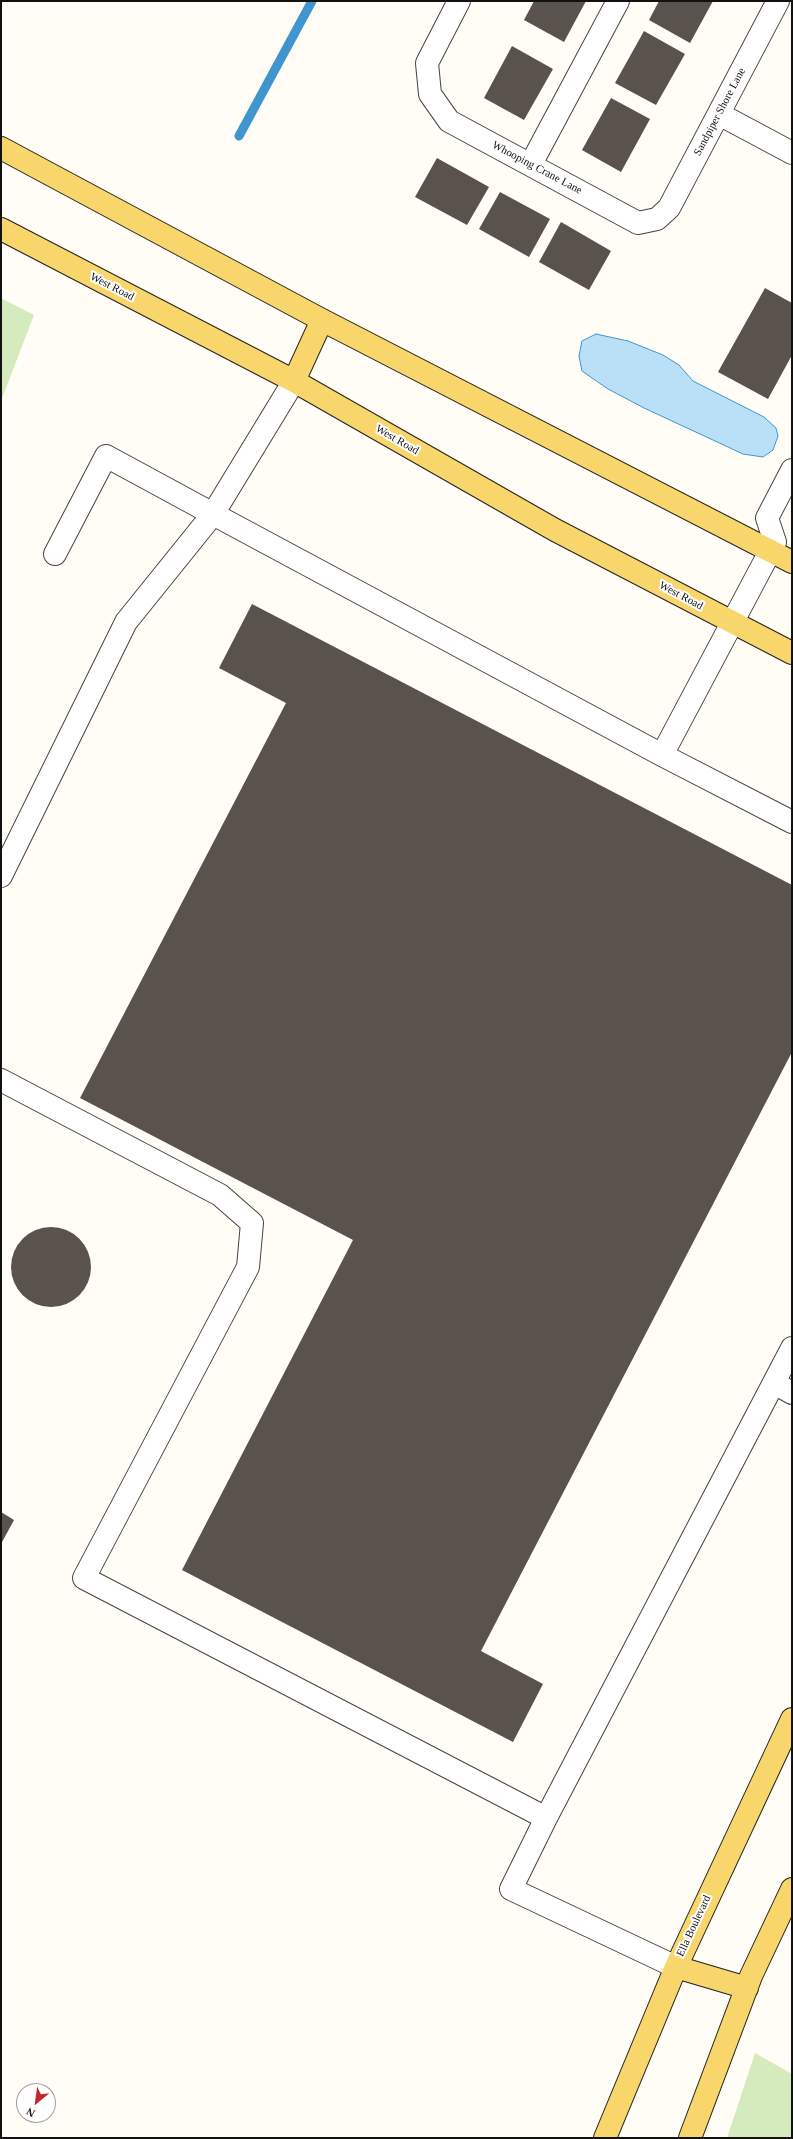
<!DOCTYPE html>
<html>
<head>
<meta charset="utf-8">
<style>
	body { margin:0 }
	#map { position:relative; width:793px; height:2139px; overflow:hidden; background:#fffdf5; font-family:Georgia,serif }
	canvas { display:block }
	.frame { position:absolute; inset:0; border:2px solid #111; pointer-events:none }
	.north { position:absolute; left:16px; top:2083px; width:40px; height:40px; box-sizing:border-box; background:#fff; border:1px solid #a0a0a0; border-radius:50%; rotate:209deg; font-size:11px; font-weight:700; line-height:16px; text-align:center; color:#111 }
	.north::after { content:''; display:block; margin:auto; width:14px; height:18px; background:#c4262e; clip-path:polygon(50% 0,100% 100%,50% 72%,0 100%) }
</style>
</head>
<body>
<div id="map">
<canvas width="793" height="2139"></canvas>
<div class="frame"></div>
<div class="north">N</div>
</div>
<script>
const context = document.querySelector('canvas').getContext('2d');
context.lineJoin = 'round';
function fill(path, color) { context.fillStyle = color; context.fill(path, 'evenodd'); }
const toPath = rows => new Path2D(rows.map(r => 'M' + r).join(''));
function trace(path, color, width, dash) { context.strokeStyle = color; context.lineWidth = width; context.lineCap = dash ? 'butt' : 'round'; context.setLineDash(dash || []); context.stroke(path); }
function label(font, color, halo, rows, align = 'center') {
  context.font = font + ' Georgia,serif'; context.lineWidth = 4; context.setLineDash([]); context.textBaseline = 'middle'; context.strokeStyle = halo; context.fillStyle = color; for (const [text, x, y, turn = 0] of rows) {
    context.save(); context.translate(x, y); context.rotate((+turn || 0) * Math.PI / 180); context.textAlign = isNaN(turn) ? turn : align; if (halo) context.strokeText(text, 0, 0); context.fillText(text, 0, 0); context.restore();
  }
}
fill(toPath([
	[1,298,34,315,1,401],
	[755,2053,792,2074,792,2138,727,2138]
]), '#d5ebbd');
const water = toPath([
	[596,334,628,341,663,355,679,365,693,381,764,417,776,428,778,436,773,450,763,457,743,454,644,408,608,389,582,371,579,356,582,341,596,334]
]);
fill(water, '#b9e0f7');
trace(water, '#3f96cf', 1);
trace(toPath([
	[239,136,312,1]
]), '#3f96cf', 9);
fill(toPath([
	[534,1,586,1,564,42,524,20],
	[659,1,713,1,690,43,649,20],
	[644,31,685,54,656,105,615,83],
	[512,46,553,69,524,120,484,98],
	[611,98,650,119,621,172,582,150],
	[437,158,489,187,467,225,415,197],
	[500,192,550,219,529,257,479,229],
	[561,222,611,251,589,290,539,262],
	[765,288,792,303,792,355,768,399,718,372],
	[252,604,792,885,792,1052,481,1651,543,1684,513,1742,182,1570,353,1240,80,1098,286,703,219,668],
	'11 1267a40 40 0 1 1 80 0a40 40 0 1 1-80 0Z',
	[1,1512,14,1520,1,1544]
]), '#5a524d');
const minor = toPath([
	[459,1,427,63,430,94,449,121,638,223,657,219,669,208,778,1],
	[719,114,792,153],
	[531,164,618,1],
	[775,542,767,518,792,470],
	[55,554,106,456,213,514,294,381],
	[662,755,775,542],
	[1,876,126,622,213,514,662,755,792,822],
	[1,1080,220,1195,252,1223,248,1267,84,1578,546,1818,792,1348],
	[774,1383,792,1393],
	[546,1818,511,1889,676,1967]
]);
const major = toPath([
	[1,148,322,320,792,562],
	[1,229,294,381,555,530,792,653],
	[294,381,322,320],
	[676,1967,747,1988],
	[605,2138,676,1967,792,1719],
	[690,2138,751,1976,792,1889]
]);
trace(minor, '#444', 24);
trace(major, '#222', 24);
trace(minor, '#fff', 22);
trace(major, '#f9d66b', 22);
label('11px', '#111', '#fff', [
	["Sandpiper Shore Lane",720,112,-62],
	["Whooping Crane Lane",537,168,28],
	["West Road",112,287,27],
	["West Road",397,440,30],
	["West Road",681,596,28],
	["Ella Boulevard",694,1926,-65]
]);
</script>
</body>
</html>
